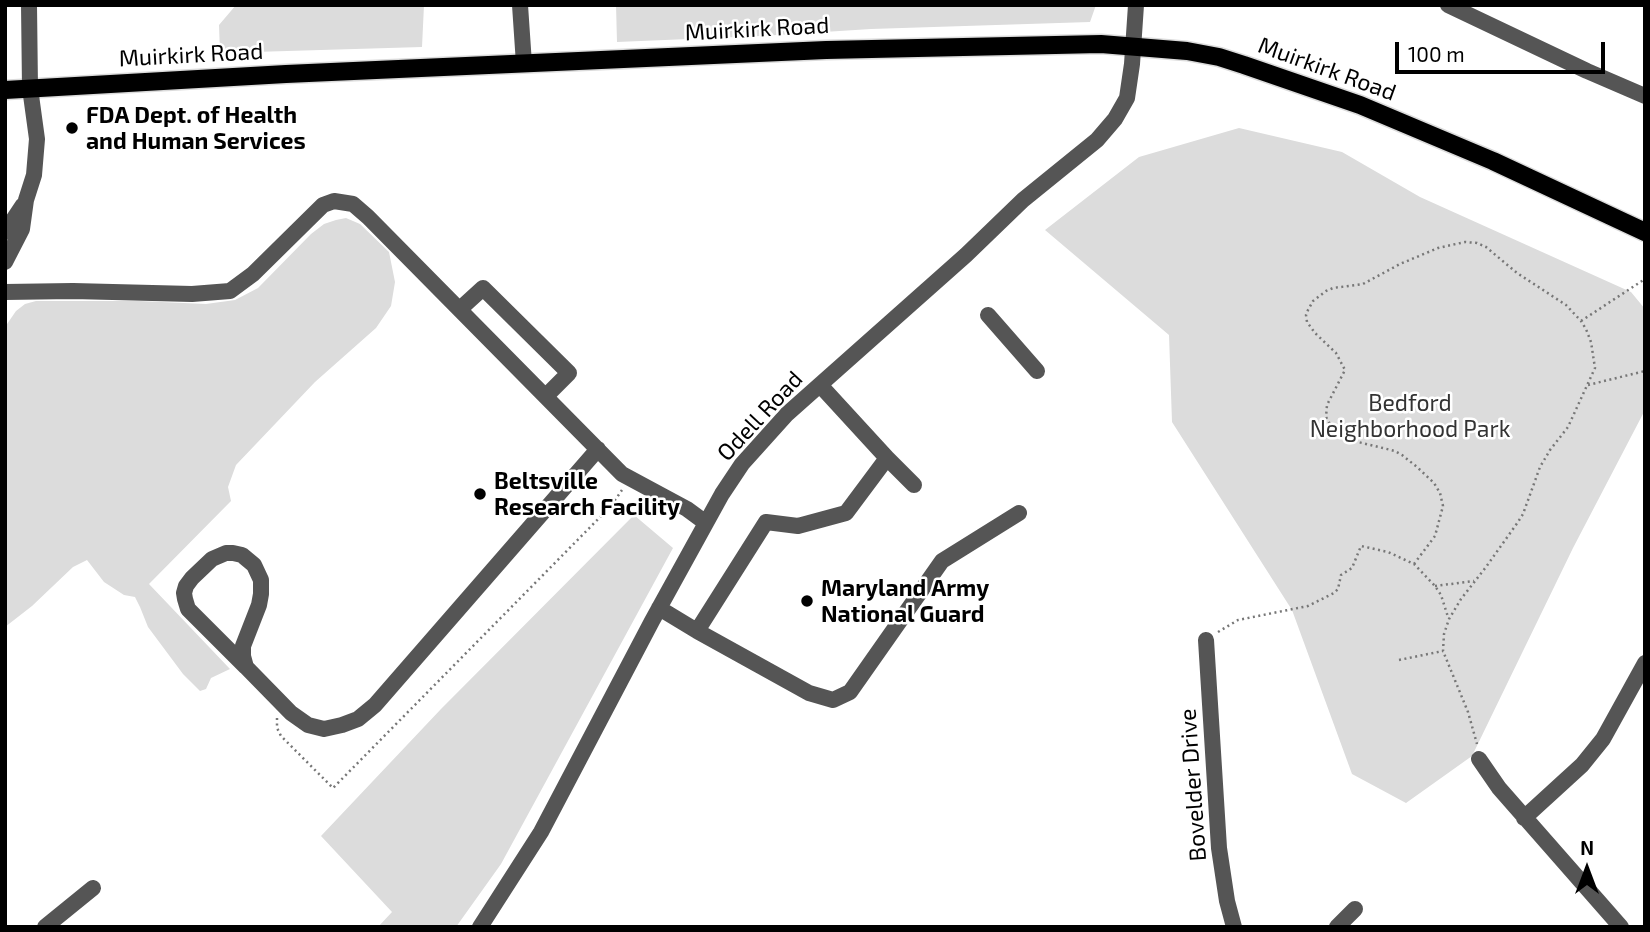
<!DOCTYPE html>
<html>
<head>
<meta charset="utf-8">
<style>
	body { margin:0 }
	#map { position:relative; width:1650px; height:932px; overflow:hidden; background:#fff; font-family:"Exo 2",sans-serif }
	canvas { display:block }
	.frame { position:absolute; inset:0; border:7px solid #000; pointer-events:none }
	.north { position:absolute; left:1552px; top:834px; width:70px; height:70px; -webkit-text-stroke:5px #fff; paint-order:stroke; rotate:0deg; font-size:19px; font-weight:700; line-height:28px; text-align:center; color:#000 }
	.north::after { content:''; display:block; margin:auto; width:24px; height:32px; background:#000; clip-path:polygon(50% 0,100% 100%,50% 72%,0 100%) }
	.scale { position:absolute; left:1395px; top:42px; width:210px; height:32px; box-sizing:border-box; border:4px solid #000; border-top:0; padding-left:9px; font-size:21px; line-height:24px; white-space:nowrap; color:#000; -webkit-text-stroke:5px #fff; paint-order:stroke }
</style>
</head>
<body>
<div id="map">
<canvas width="1650" height="932"></canvas>
<div class="frame"></div>
<div class="north">N</div>
<div class="scale">100 m</div>
</div>
<script>
const context = document.querySelector('canvas').getContext('2d');
context.lineJoin = 'round';
function fill(path, color) { context.fillStyle = color; context.fill(path, 'evenodd'); }
const toPath = rows => new Path2D(rows.map(r => 'M' + r).join(''));
function trace(path, color, width, dash) { context.strokeStyle = color; context.lineWidth = width; context.lineCap = dash ? 'butt' : 'round'; context.setLineDash(dash || []); context.stroke(path); }
function label(font, color, halo, rows, align = 'center') {
  context.font = font + ' "Exo 2",sans-serif'; context.lineWidth = 5; context.setLineDash([]); context.textBaseline = 'middle'; context.strokeStyle = halo; context.fillStyle = color; for (const [text, x, y, turn = 0] of rows) {
    context.save(); context.translate(x, y); context.rotate((+turn || 0) * Math.PI / 180); context.textAlign = isNaN(turn) ? turn : align; if (halo) context.strokeText(text, 0, 0); context.fillText(text, 0, 0); context.restore();
  }
}
fill(toPath([
	[236,5,424,5,422,47,220,53,219,25],
	[616,5,1096,5,1090,22,871,29,761,36,617,42],
	[1239,128,1342,152,1420,197,1631,292,1645,309,1645,410,1573,548,1472,756,1406,803,1352,774,1292,610,1172,422,1169,335,1045,230,1139,157],
	[346,218,360,224,389,252,395,282,391,306,376,328,315,382,236,465,228,487,231,501,149,584,230,669,211,678,206,689,200,691,183,674,148,627,140,607,135,597,124,595,104,582,87,560,73,567,32,606,5,627,5,327,16,311,25,304,36,301,139,301,206,304,235,300,258,288,311,234,324,224,336,220],
	[634,515,673,548,501,864,456,927,378,927,392,912,321,836,441,709]
]), '#dcdcdc');
const major = toPath([
	[5,90,286,74,826,50,1101,44,1187,51,1219,57,1244,65,1360,105,1493,161,1645,232]
]);
trace(major, '#dbdbdb', 21);
trace(toPath([
	[1581,321,1645,279],
	[1588,385,1645,371],
	[1414,564,1435,536,1443,506,1440,493,1434,483,1417,467,1402,455,1395,451,1354,441,1340,435,1331,426,1326,417,1327,405,1345,370,1336,353,1315,333,1307,322,1306,315,1308,310,1313,301,1326,291,1333,288,1363,284,1400,264,1438,248,1465,242,1477,243,1486,247,1517,273,1566,305,1581,321,1586,329,1591,342,1595,368,1568,427,1550,450,1540,467,1523,514,1518,522,1486,567,1461,599,1449,619,1444,634,1443,651,1468,712,1477,744],
	[1435,586,1474,581],
	[1218,632,1238,620,1308,606,1334,593,1338,589,1341,575,1352,568,1361,546,1388,552,1414,564,1435,586,1441,595,1448,617],
	[1399,660,1443,651],
	[277,718,277,728,281,736,333,788,611,506,622,490]
]), '#777', 2.5, [2, 3.5]);
trace(toPath([
	[520,5,524,64],
	[1448,5,1587,71,1645,96],
	[5,232,23,205],
	[5,262,22,229,26,200,34,175,37,139,30,88,29,5],
	[5,292,73,291,192,294,230,291,253,274,323,205,334,201,353,204,368,217,622,474,687,509,706,523],
	[460,309,483,288,569,373,546,396],
	[988,315,1037,371],
	[887,458,914,485],
	[659,608,697,631,766,522,798,526,846,513,887,458,820,385],
	[697,631,809,693,833,700,850,692,942,561,1019,513],
	[1206,640,1219,848,1227,901,1234,927],
	[246,667,188,609,185,599,184,593,186,586,192,578,212,559,226,553,233,553,242,555,254,565,261,580,261,594,259,605,243,646,243,656,246,667,291,713,308,725,324,729,342,725,358,719,375,705,598,449],
	[1479,759,1499,788,1621,927],
	[1524,818,1582,765,1603,739,1645,663],
	[45,927,93,888],
	[480,927,541,832,652,621,722,494,742,464,787,414,966,255,1023,200,1097,140,1115,119,1127,98,1132,64,1136,5],
	[1337,927,1355,909]
]), '#555', 16);
trace(major, '#000', 18);
for (const [x, y, r, color] of [
	[72,128,7,"#000"],
	[480,494,7,"#000"],
	[807,601,7,"#000"]
]) { const dot = new Path2D(); dot.arc(x, y, r, 0, 2 * Math.PI); context.fillStyle = color; context.fill(dot); trace(dot, '#fff', 2.5); }
label('23px', '#000', '#fff', [
	["Muirkirk Road",757,29,-3],
	["Muirkirk Road",191,55,-3],
	["Muirkirk Road",1327,69,20],
	["Odell Road",760,416,-47],
	["Bovelder Drive",1193,785,-94]
]);
label('bold 23px', '#000', '#fff', [
	["FDA Dept. of Health",86,115],
	["and Human Services",86,141],
	["Beltsville",494,481],
	["Research Facility",494,507],
	["Maryland Army",821,588],
	["National Guard",821,614]
], 'left');
label('23px', '#333', '#fff', [
	["Bedford",1410,403],
	["Neighborhood Park",1410,429]
]);
</script>
</body>
</html>
